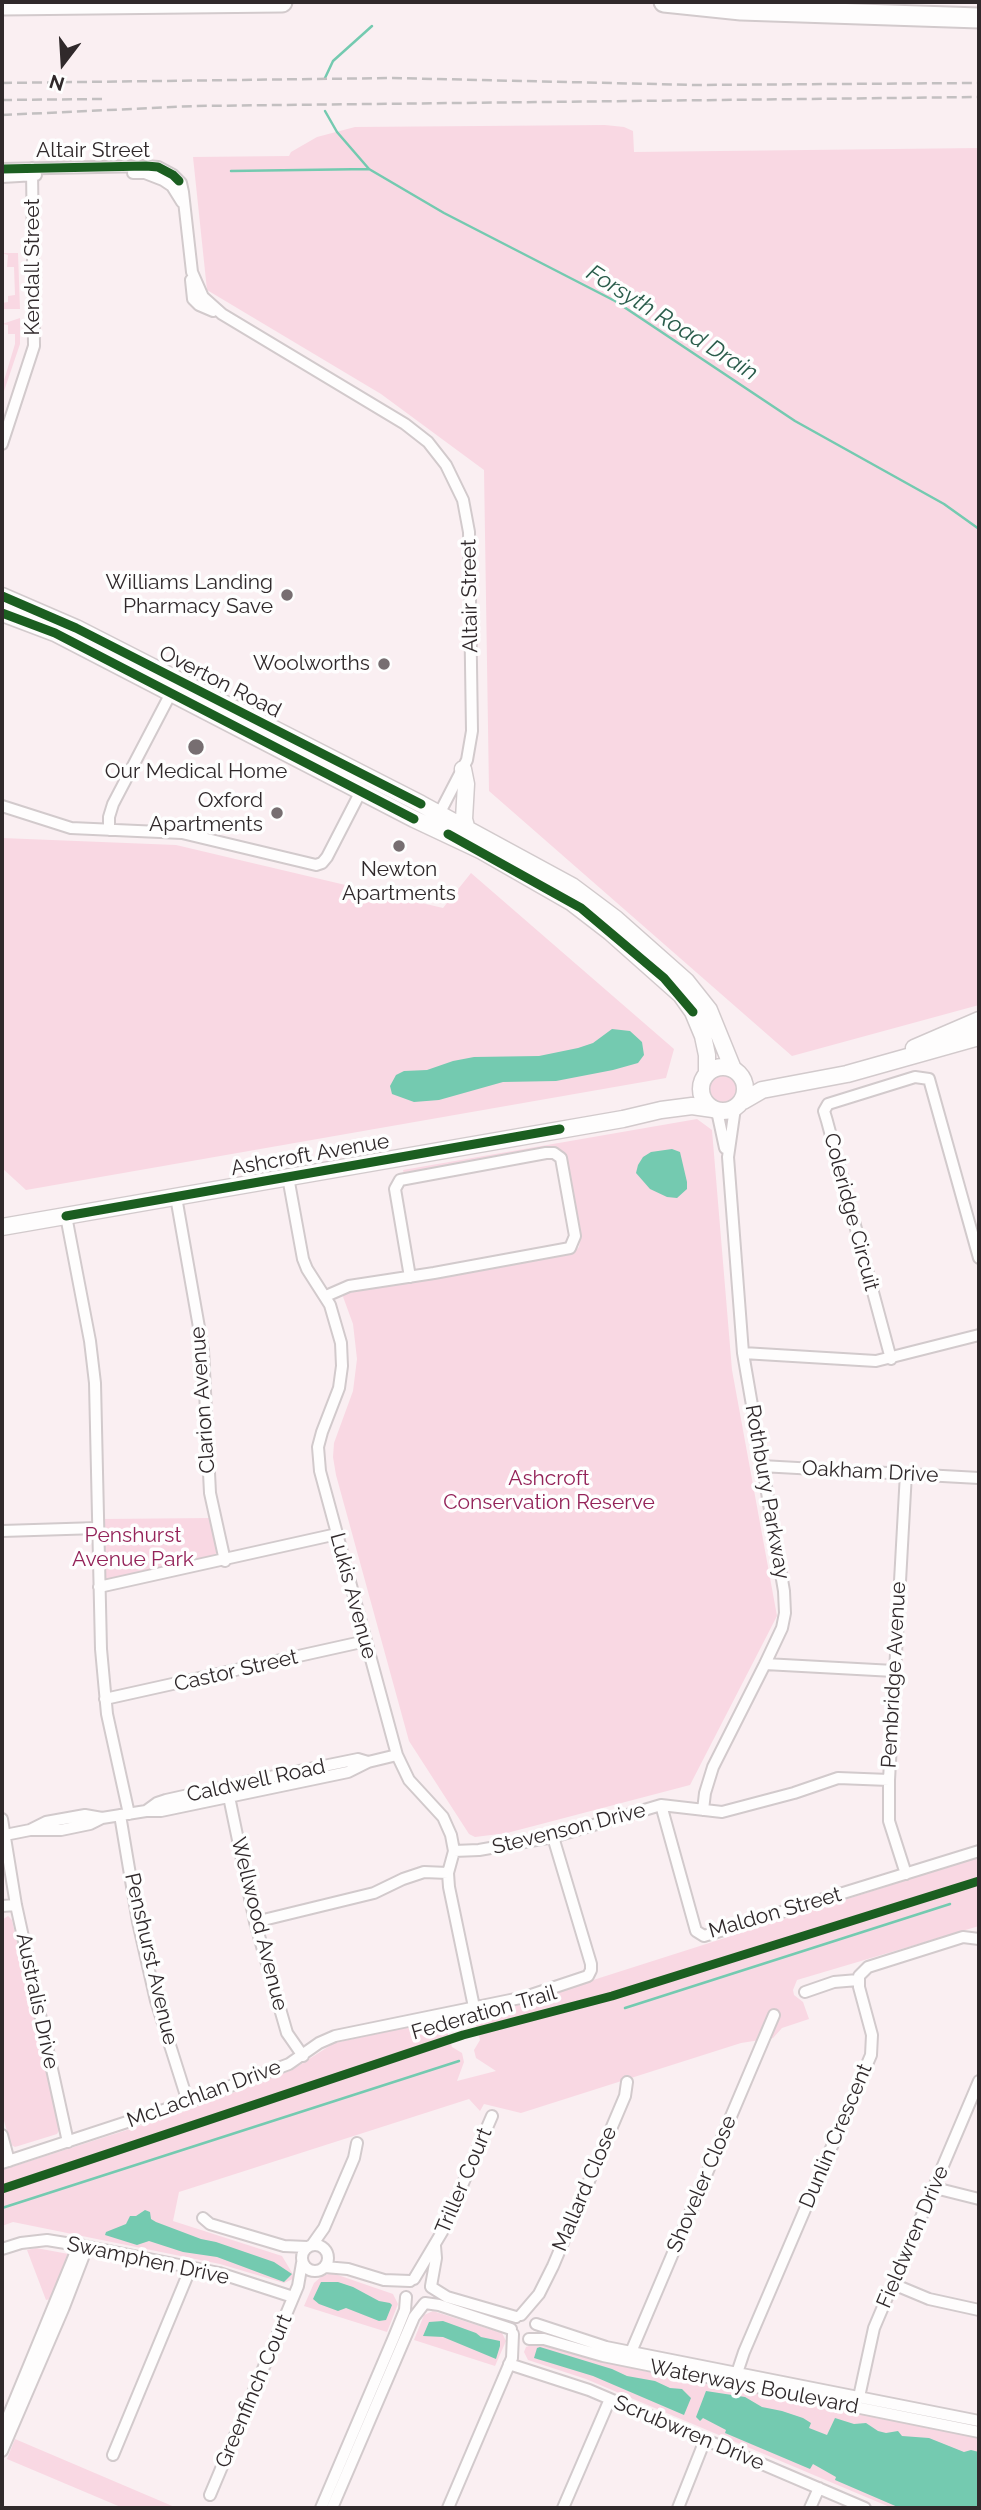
<!DOCTYPE html>
<html>
<head>
<meta charset="utf-8">
<style>
	body { margin:0 }
	#map { position:relative; width:981px; height:2510px; overflow:hidden; background:#faeff2; font-family:Raleway,sans-serif }
	canvas { display:block }
	.frame { position:absolute; inset:0; border:4px solid #30292b; pointer-events:none }
	.north { position:absolute; left:28px; top:28px; width:70px; height:70px; -webkit-text-stroke:5px #fefefe; paint-order:stroke; rotate:197deg; font-size:19px; font-weight:700; line-height:28px; text-align:center; color:#30292b }
	.north::after { content:''; display:block; margin:auto; width:24px; height:32px; background:#30292b; clip-path:polygon(50% 0,100% 100%,50% 72%,0 100%) }
</style>
</head>
<body>
<div id="map">
<canvas width="981" height="2510"></canvas>
<div class="frame"></div>
<div class="north">N</div>
</div>
<script>
const context = document.querySelector('canvas').getContext('2d');
context.lineJoin = 'round';
function fill(path, color) { context.fillStyle = color; context.fill(path, 'evenodd'); }
const toPath = rows => new Path2D(rows.map(r => 'M' + r).join(''));
function trace(path, color, width, dash) { context.strokeStyle = color; context.lineWidth = width; context.lineCap = dash ? 'butt' : 'round'; context.setLineDash(dash || []); context.stroke(path); }
function label(font, color, halo, rows, align = 'center') {
  context.font = font + ' Raleway,sans-serif'; context.lineWidth = 7; context.setLineDash([]); context.textBaseline = 'middle'; context.strokeStyle = halo; context.fillStyle = color; for (const [text, x, y, turn = 0] of rows) {
    context.save(); context.translate(x, y); context.rotate((+turn || 0) * Math.PI / 180); context.textAlign = isNaN(turn) ? turn : align; if (halo) context.strokeText(text, 0, 0); context.fillText(text, 0, 0); context.restore();
  }
}
fill(toPath([
	[605,125,624,127,633,131,634,152,979,148,979,1005,792,1056,489,791,484,470,381,394,207,290,193,157,289,156,291,152,317,137,355,127],
	[2,253,18,253,20,309,2,309,2,303,8,302,8,296,15,295,14,267,7,267,8,255],
	[20,318,20,344,2,397,2,387,15,344,15,334,8,334,8,325,2,324],
	[2,838,176,845,443,908,471,873,674,1049,666,1078,26,1190,2,1168],
	'709 1089a14 14 0 1 1 28 0a14 14 0 1 1-28 0Z',
	[697,1119,712,1130,732,1370,777,1616,690,1785,507,1833,475,1837,469,1834,409,1741,336,1475,333,1457,334,1443,353,1391,357,1359,353,1324,342,1294,572,1253,579,1247,580,1239,564,1154,558,1148,404,1174,403,1170],
	[210,1518,217,1552,214,1557,109,1581,105,1577,103,1519],
	[979,1857,979,1926,797,1980,793,1990,794,1995,803,2002,809,2019,782,2028,773,2038,741,2043,521,2113,484,2104,480,2111,469,2099,179,2192,173,2221,282,2256,294,2276,293,2279,284,2283,220,2264,13,2222,2,2226,2,2170,180,2113,292,2070,334,2043,419,2025,421,2035,446,2028,452,2047,462,2053,464,2062,457,2081,496,2071,476,2058,474,2050,480,2040,474,2018],
	[8,1916,12,1920,60,2129,57,2134,15,2147,11,2145,2,2114,2,1920],
	[36,2248,74,2255,59,2297,46,2300,27,2250],
	[332,2273,393,2294,398,2304,387,2332,304,2306,314,2283,322,2276],
	[433,2311,502,2333,506,2341,495,2366,414,2340,424,2315],
	[535,2344,544,2344,639,2370,979,2438,979,2508,892,2508,586,2379,528,2360,524,2352,526,2347],
	[15,2439,177,2508,123,2508,7,2459]
]), '#f9d8e3');
fill(toPath([
	[612,1029,630,1031,642,1042,644,1055,638,1063,613,1070,556,1081,503,1082,439,1100,414,1102,392,1094,390,1086,396,1075,404,1071,427,1070,453,1061,474,1057,539,1056,578,1048,593,1043],
	[672,1149,680,1152,687,1182,687,1189,677,1198,667,1197,650,1189,636,1173,638,1165,643,1157,651,1152],
	[145,2210,150,2212,151,2219,156,2222,201,2239,216,2242,274,2262,292,2274,284,2282,217,2257,183,2252,149,2241,137,2245,105,2235,106,2232,126,2224,130,2216,136,2216],
	[321,2282,338,2282,353,2287,379,2301,390,2303,392,2305,386,2320,379,2321,346,2308,338,2311,319,2304,313,2299],
	[443,2321,476,2333,481,2337,500,2341,500,2346,496,2359,443,2337,423,2336,429,2322],
	[540,2347,612,2369,627,2376,655,2381,670,2388,682,2389,691,2398,684,2415,593,2376,534,2358,537,2348],
	[706,2391,745,2397,762,2407,782,2411,803,2418,811,2423,809,2428,827,2435,835,2418,854,2424,866,2423,878,2431,886,2433,898,2431,902,2436,929,2438,964,2452,971,2450,979,2452,979,2508,915,2508,911,2506,900,2508,835,2480,836,2477,813,2464,810,2469,725,2433,726,2430,703,2418,700,2421,696,2417]
]), '#74cab0');
trace(toPath([
	[325,78,333,61,372,26],
	[325,111,337,132,369,169,444,213,615,301,795,421,944,504,979,529],
	[231,171,369,169],
	[625,2008,950,1904],
	[2,2208,459,2061]
]), '#74cab0', 2.5);
const street = toPath([
	[2,169,146,166,158,167,173,175,181,183,183,192,192,272,203,297,222,314,405,424,428,442,446,465,463,500,469,532,472,731,467,760,436,820],
	[133,173,145,173,163,180,172,186,182,202],
	[2,177,36,175],
	[191,280,193,299,199,305,213,311],
	[2,444,34,346,32,168],
	[2,806,71,828,182,833,316,865,322,863,327,857,361,791],
	[109,830,109,817,113,804,171,693],
	[717,1111,725,1148],
	[288,1177,303,1259,307,1269,330,1305,341,1343,342,1366,339,1388,322,1432,318,1447,320,1471,397,1755,409,1780,443,1817,451,1835,454,1851,448,1873,449,1887,474,2007],
	[176,1197,203,1350,210,1493,225,1561],
	[66,1216,90,1341,95,1383,101,1649,107,1714,129,1814],
	[326,1296,349,1286,434,1273,570,1248,575,1236,561,1158,554,1153,546,1153,400,1180,395,1189,410,1277],
	[743,1353,876,1361,979,1335],
	[891,1359,827,1121,824,1111,828,1104,915,1077,929,1079,979,1258],
	[761,1466,979,1478],
	[906,1473,889,1780,889,1821,906,1874],
	[2,1531,98,1528],
	[99,1587,337,1534],
	[765,1664,894,1671],
	[105,1699,366,1641],
	[227,1787,255,1922,287,2033,303,2056],
	[661,1805,696,1931,704,1936,979,1851],
	[703,1810,705,1793,713,1767,765,1664,782,1628,785,1613,784,1591,743,1353,728,1157,735,1108],
	[146,1811,157,1803,166,1800,260,1779,358,1759,368,1762],
	[120,1815,138,1922,156,2001,188,2102],
	[2,1819,16,1905,68,2142],
	[30,1830,46,1822,85,1815,102,1818],
	[5,1835,30,1830,61,1830,90,1824,102,1818,146,1811,161,1811,348,1772,368,1762,397,1755],
	[454,1851,479,1850,553,1837,661,1805,722,1812,794,1793,838,1778,889,1780],
	[2,1906,16,1905],
	[255,1922,374,1893,403,1879,424,1872,448,1873],
	[805,1992,834,1982,858,1980],
	[2,2135,9,2161],
	[2,2163,188,2102,289,2064,319,2043,335,2036,525,1997,588,1976,591,1970,591,1964,553,1837],
	[935,2188,979,2199],
	[203,2218,210,2224,284,2246,307,2247],
	'302 2258a13 13 0 1 1 26 0a13 13 0 1 1-26 0Z',
	[312,2245,324,2228,354,2158,357,2143],
	[2,2249,21,2243,47,2240,84,2246,219,2273,293,2297],
	[325,2267,348,2269,384,2280,410,2281],
	[414,2279,442,2232,492,2116],
	[893,2284,929,2299,979,2310],
	[431,2286,436,2258,435,2246],
	[431,2287,447,2297,516,2317],
	[425,2303,439,2305,511,2329],
	[521,2315,539,2294,553,2266,625,2096,627,2082],
	[536,2324,606,2347,979,2421],
	[529,2339,544,2339,603,2356,979,2432],
	[631,2352,774,2015],
	[509,2364,589,2390,865,2508],
	[737,2373,744,2352,871,2055,872,2035,859,1987,859,1976,868,1967,963,1937,979,1939],
	[859,2397,874,2328,979,2081],
	[2,2431,75,2254,84,2246],
	[2,2451,64,2307,84,2255,84,2246],
	[113,2455,191,2267],
	[210,2495,298,2286,302,2263],
	[321,2508,394,2337,405,2310,406,2297],
	[332,2508,414,2317,424,2304],
	[448,2508,512,2358,513,2334],
	[563,2508,610,2399],
	[678,2508,705,2440],
	[810,2508,819,2488]
]);
const secondary = toPath([
	[2,596,76,628,421,804,572,886,616,919,686,981,709,1010,733,1069],
	[2,613,55,633,414,819,482,851,571,902,610,932,681,995,693,1012,703,1036,707,1055,707,1074],
	[463,769,466,784,464,819,467,830],
	[914,1048,979,1020],
	'701 1089a22 22 0 1 1 44 0a22 22 0 1 1-44 0Z',
	[743,1101,762,1090,847,1074,979,1037],
	[2,1227,623,1119,661,1110,692,1106,713,1109]
]);
const highway = toPath([
	[664,2,741,10,979,18],
	[2,5,282,2]
]);
trace(street, '#d2cacc', 14);
trace(secondary, '#d2cacc', 19);
trace(highway, '#d2cacc', 23);
trace(street, '#fefdfd', 10);
trace(secondary, '#fefdfd', 16);
trace(highway, '#fefdfd', 19);
trace(toPath([
	[2,83,393,78,696,85,979,83],
	[2,100,104,99],
	[2,115,195,106,979,97]
]), '#c3c0c1', 2.5, [10, 5]);
trace(toPath([
	[2,169,146,166,158,167,173,175,179,181],
	[2,596,76,628,421,804],
	[2,613,55,633,414,819],
	[448,834,581,908,664,978,693,1012],
	[66,1216,560,1129],
	[2,2189,463,2035,612,1996,979,1881]
]), '#1b5e20', 9);
for (const [x, y, r, color] of [
	[287,595,7,"#776e71"],
	[384,664,7,"#776e71"],
	[196,747,9,"#776e71"],
	[277,813,7,"#776e71"],
	[399,846,7,"#776e71"]
]) { const dot = new Path2D(); dot.arc(x, y, r, 0, 2 * Math.PI); context.fillStyle = color; context.fill(dot); trace(dot, '#fefefe', 2.5); }
label('21px', '#30292b', '#fefefe', [
	["Altair Street",93,151],
	["Kendall Street",33,267,-90],
	["Altair Street",470,596,-91],
	["Overton Road",220,682,27],
	["Ashcroft Avenue",310,1155,-10],
	["Coleridge Circuit",851,1212,75],
	["Clarion Avenue",203,1400,-94],
	["Oakham Drive",870,1472,3],
	["Rothbury Parkway",767,1492,80],
	["Lukis Avenue",353,1596,75],
	["Castor Street",236,1671,-13],
	["Pembridge Avenue",894,1675,-87],
	["Caldwell Road",256,1781,-12],
	["Stevenson Drive",569,1829,-14],
	["Maldon Street",775,1913,-16],
	["Wellwood Avenue",259,1924,76],
	["Penshurst Avenue",151,1959,77],
	["Australis Drive",37,2001,78],
	["Federation Trail",484,2013,-16],
	["McLachlan Drive",204,2094,-20],
	["Dunlin Crescent",836,2136,-67],
	["Triller Court",464,2181,-67],
	["Shoveler Close",702,2184,-67],
	["Mallard Close",585,2189,-67],
	["Fieldwren Drive",913,2237,-67],
	["Swamphen Drive",148,2261,12],
	["Waterways Boulevard",754,2387,11],
	["Greenfinch Court",254,2391,-67],
	["Scrubwren Drive",689,2433,23]
]);
label('21px', '#30292b', '#fefefe', [
	["Williams Landing",273,583],
	["Pharmacy Save",273,607],
	["Woolworths",370,664],
	["Our Medical Home",196,772,"center"],
	["Oxford",263,801],
	["Apartments",263,825],
	["Newton",399,870,"center"],
	["Apartments",399,894,"center"]
], 'right');
label('21px', '#942359', '#fefefe', [
	["Ashcroft",549,1479],
	["Conservation Reserve",549,1503],
	["Penshurst",133,1536],
	["Avenue Park",133,1560]
]);
label('italic 23px', '#2a5c4b', '#fefefe', [
	["Forsyth Road Drain",672,323,32]
]);
</script>
</body>
</html>
